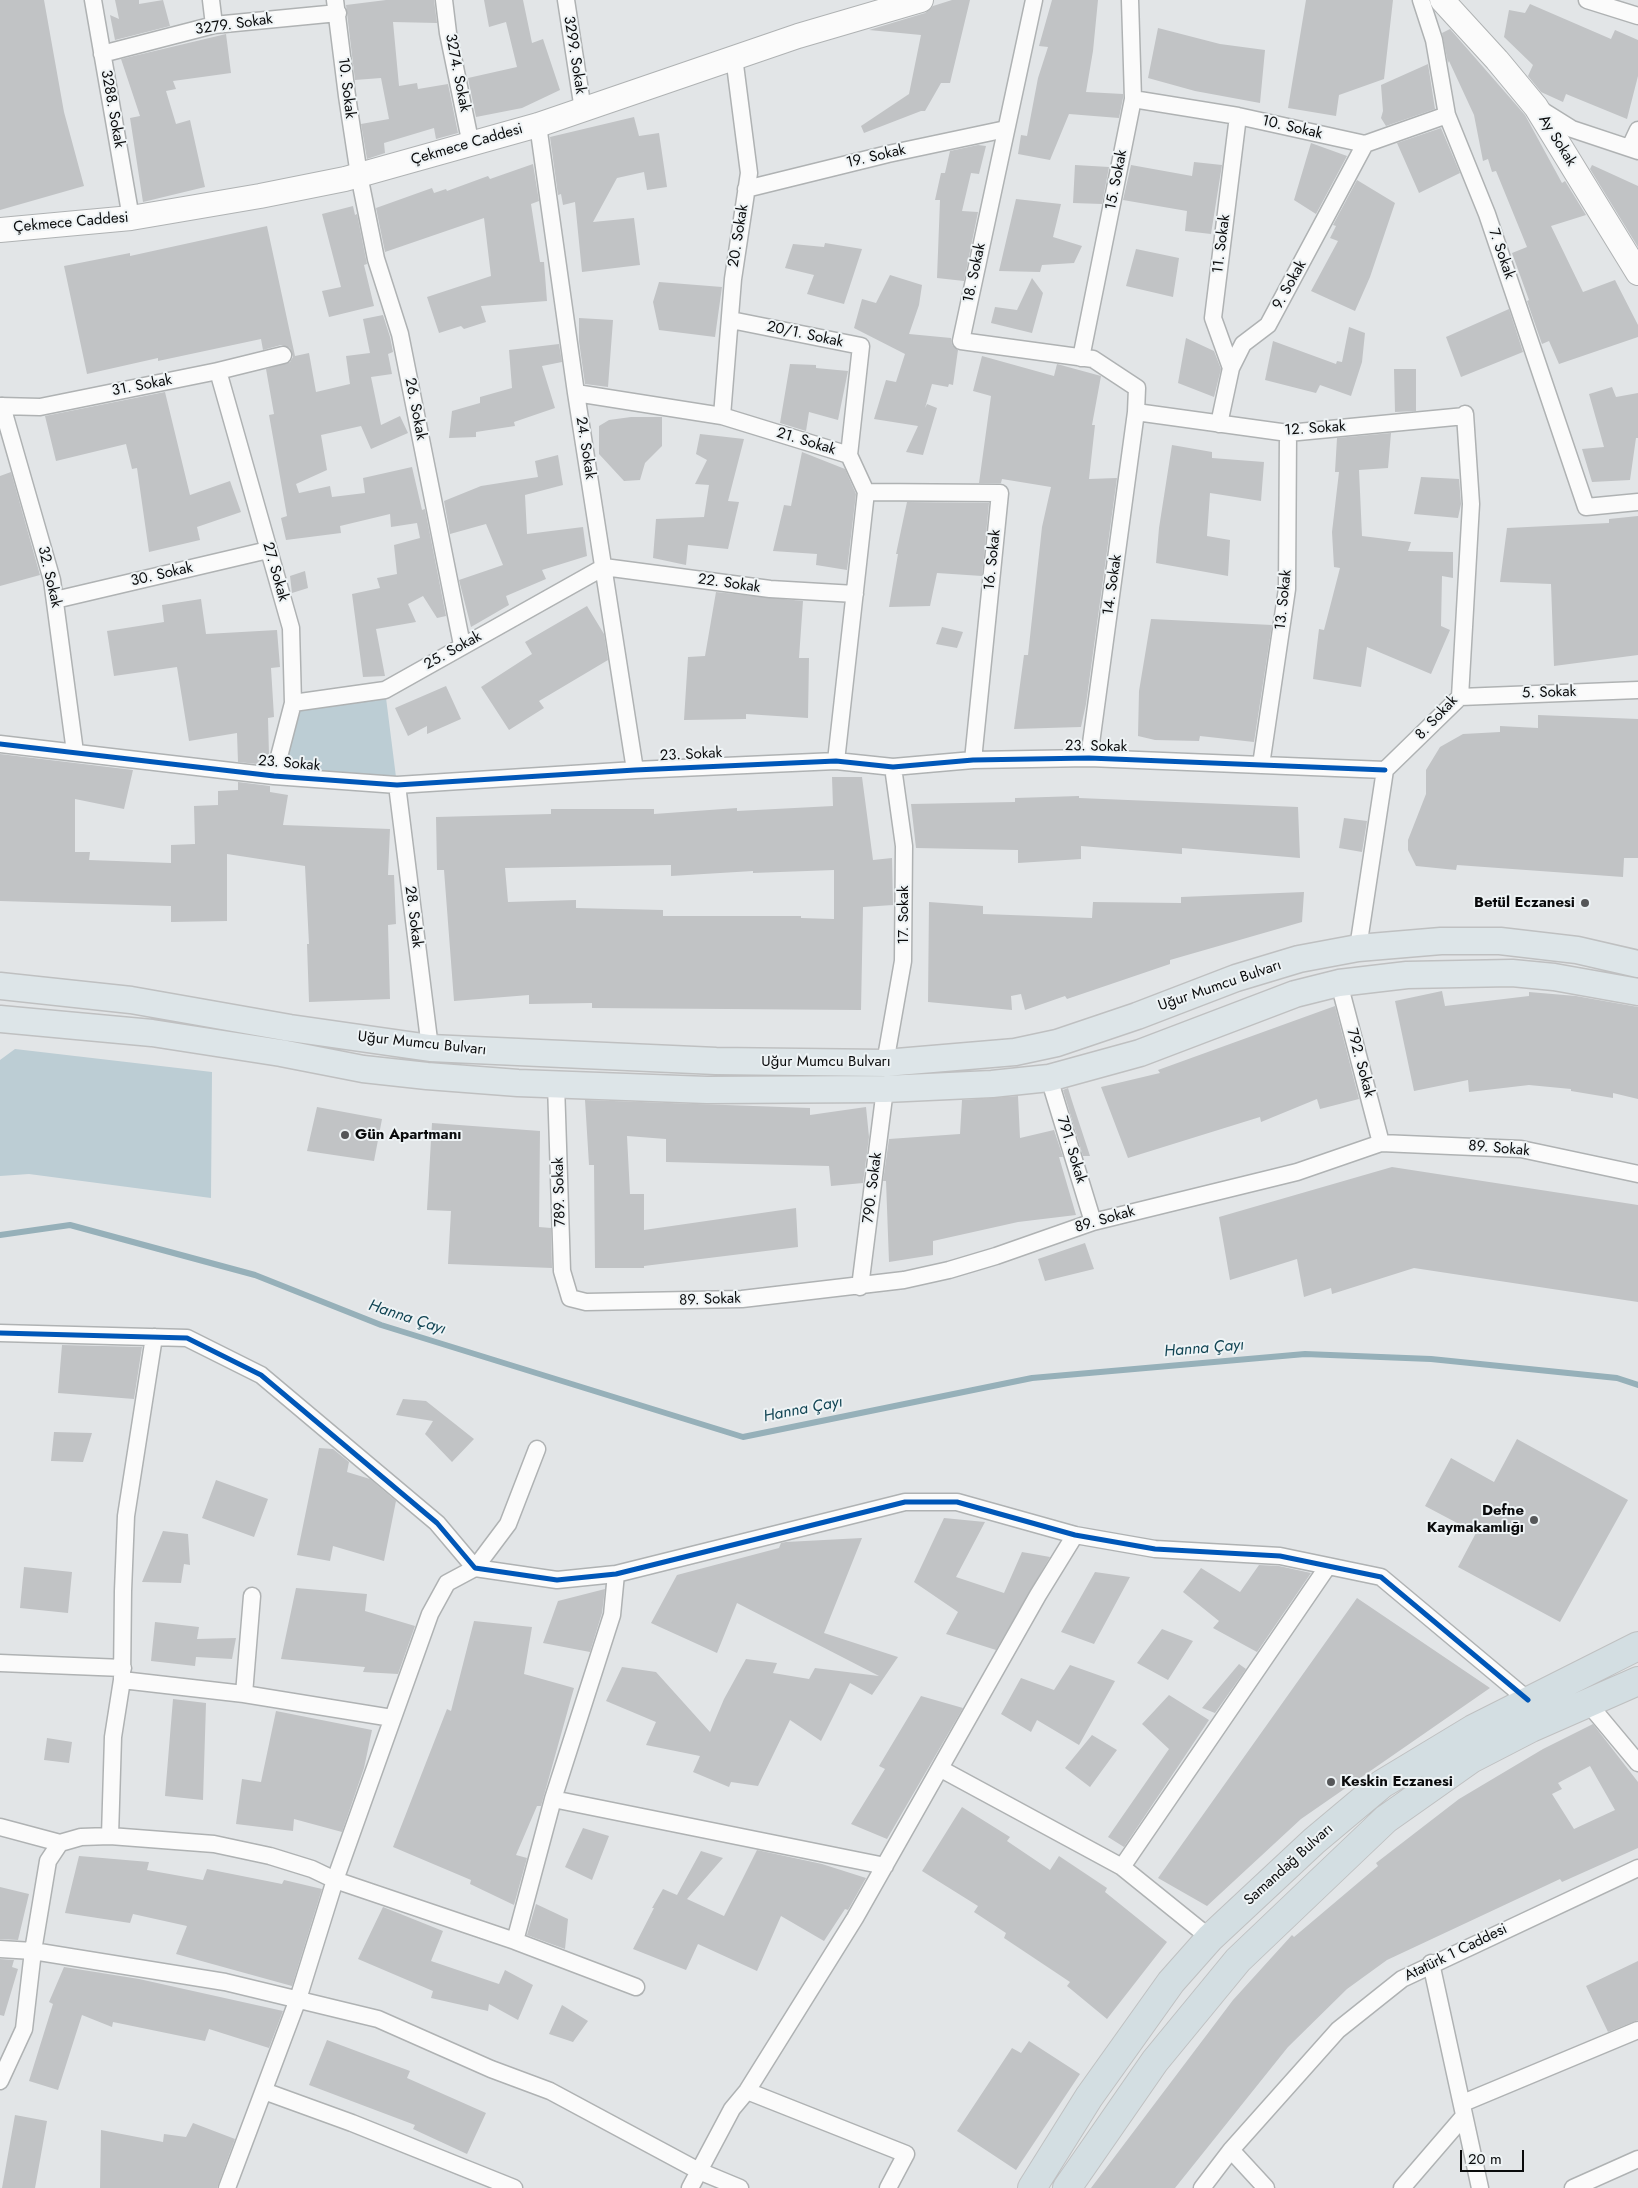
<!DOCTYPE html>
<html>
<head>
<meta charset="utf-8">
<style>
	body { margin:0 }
	#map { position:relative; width:1638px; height:2188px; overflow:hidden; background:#e2e5e7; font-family:Jost,sans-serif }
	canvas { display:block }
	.scale { position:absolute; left:1460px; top:2150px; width:64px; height:22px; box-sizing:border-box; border:2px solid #0a0b0c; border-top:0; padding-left:6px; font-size:15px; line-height:18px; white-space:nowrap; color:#0a0b0c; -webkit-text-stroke:4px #eef3f5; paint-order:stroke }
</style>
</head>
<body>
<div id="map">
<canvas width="1638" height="2188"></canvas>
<div class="scale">20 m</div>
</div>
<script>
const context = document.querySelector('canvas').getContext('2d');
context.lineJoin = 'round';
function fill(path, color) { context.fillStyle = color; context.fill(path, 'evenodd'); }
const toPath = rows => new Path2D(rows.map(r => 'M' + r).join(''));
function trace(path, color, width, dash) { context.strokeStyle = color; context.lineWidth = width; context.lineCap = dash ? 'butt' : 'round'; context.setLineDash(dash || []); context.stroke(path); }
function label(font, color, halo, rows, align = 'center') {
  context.font = font + ' Jost,sans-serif'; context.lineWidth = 4; context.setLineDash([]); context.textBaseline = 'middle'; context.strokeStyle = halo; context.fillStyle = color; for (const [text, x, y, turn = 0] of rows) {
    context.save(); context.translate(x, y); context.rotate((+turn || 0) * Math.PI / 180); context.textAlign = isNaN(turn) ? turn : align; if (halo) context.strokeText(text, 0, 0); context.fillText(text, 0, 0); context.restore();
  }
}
fill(toPath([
	[385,690,397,785,274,776,293,703],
	[15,1049,212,1072,211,1198,29,1174,0,1176,0,1060]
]), '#bccdd4');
trace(toPath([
	[0,1235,70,1225,255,1275,381,1325,743,1437,1032,1378,1305,1354,1431,1359,1617,1378,1638,1385]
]), '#96b0b9', 6);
fill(toPath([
	[0,0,44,0,64,112,84,186,0,210],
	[115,0,139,0,139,4,163,0,170,26,115,40,110,15,119,19],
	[386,0,434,0,437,23,393,22,399,86,417,83,418,89,448,84,458,133,436,139,434,128,384,143,385,153,367,159,361,124,389,119,381,78,355,80,346,5],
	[484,0,523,0,532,43,543,39,560,90,522,108,476,117,468,78,517,67,506,22,489,27],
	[952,0,970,0,950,83,941,83,925,111,921,111,864,133,861,126,909,94,921,35,869,30,925,13,933,6],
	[1052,0,1098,0,1093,51,1086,92,1123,94,1123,98,1119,118,1069,114,1050,160,1018,154,1021,135,1027,136,1038,78,1048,47,1039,46],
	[1306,0,1393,0,1384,79,1339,95,1336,116,1288,108],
	[1530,4,1611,39,1615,30,1638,40,1638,76,1627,119,1566,94,1563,102,1541,92,1528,76,1533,65,1504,37,1509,10,1525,13],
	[1158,28,1220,44,1265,50,1260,103,1195,91,1148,78],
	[1450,29,1525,115,1562,183,1565,181,1586,215,1551,226,1583,292,1615,280,1638,325,1638,337,1559,364,1549,341,1542,344,1527,301,1529,300,1512,253,1527,247,1496,171,1492,172,1488,159,1483,161,1474,115,1449,61,1448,63,1442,33],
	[226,34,231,73,173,81,176,89,166,91,176,124,190,120,205,187,143,202,130,118,140,116,121,59],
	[1428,64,1435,109,1386,126,1381,118,1383,111,1381,85],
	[634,117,639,136,659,133,667,187,647,190,644,172,617,178,593,222,634,218,640,265,582,272,575,202,563,205,561,194,558,195,550,137],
	[1441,128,1460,173,1419,193,1397,143],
	[1311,143,1347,156,1316,214,1294,200],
	[978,145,986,146,979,174,971,173,962,211,978,212,964,281,937,278,940,200,935,200,941,173,945,173,950,151],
	[1194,162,1222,165,1211,234,1185,231,1187,211,1123,200,1131,165,1192,176],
	[533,164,539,201,531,204,540,262,544,262,547,301,481,306,486,322,464,329,461,326,439,333,427,297,491,276,484,218,385,252,376,208,432,188,434,193,446,189,447,191,488,176,490,179],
	[1075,165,1109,167,1102,204,1073,203],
	[1592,165,1638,186,1638,247,1590,169],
	[1357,180,1395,203,1370,277,1355,311,1311,291,1338,241,1330,238,1336,226,1333,225],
	[1016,199,1061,204,1053,237,1082,246,1074,263,1042,265,1040,272,999,271],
	[353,206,355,215,357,214,367,264,364,265,374,306,329,317,322,291,341,287,322,214],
	[267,226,295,356,309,353,316,392,350,384,346,356,370,353,363,319,383,315,390,337,393,352,388,354,392,374,371,377,381,425,400,416,408,433,371,449,361,426,321,435,327,470,296,484,299,493,330,486,332,497,365,493,363,478,412,467,422,510,425,509,446,616,437,618,423,596,408,604,416,622,376,629,385,676,363,677,352,594,380,588,377,578,397,574,394,545,420,538,417,523,391,527,390,514,340,526,341,533,286,540,281,518,287,516,269,415,274,414,266,369,290,362,293,357,290,348,281,345,263,350,261,339,158,361,158,358,87,374,64,266,130,253,130,256],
	[825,243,862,249,844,304,807,294,814,275,785,268,793,244,824,247],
	[1136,249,1179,258,1173,297,1126,286],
	[890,275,922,285,919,305,909,334,951,338,952,345,958,350,953,385,949,384,948,387,932,384,925,408,927,404,937,408,923,455,906,452,918,426,874,419,886,380,896,382,905,354,854,328,862,299,876,303],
	[1032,278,1043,293,1032,333,991,323,995,307,1017,310],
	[659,282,722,287,715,337,659,330,653,302],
	[1509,309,1523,352,1461,377,1446,337],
	[579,318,613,320,608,387,585,384,579,341],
	[1349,327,1365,333,1362,362,1351,396,1320,385,1316,393,1265,380,1273,341,1336,364,1337,361,1342,362],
	[1186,338,1214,351,1221,369,1214,397,1178,383],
	[559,344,562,362,542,366,555,408,514,422,515,426,476,432,476,437,449,438,452,411,480,403,480,397,512,388,509,350],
	[982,356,1054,376,1057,364,1101,376,1092,425,1095,425,1089,479,1117,478,1086,704,1081,727,1014,729,1024,655,1028,655,1042,527,1051,487,1002,479,1001,483,979,483,991,396,973,391],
	[790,364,816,365,816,368,848,371,838,420,809,412,806,431,780,423],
	[1394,369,1416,369,1416,411,1395,412],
	[1612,387,1616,397,1638,393,1638,438,1636,438,1630,480,1592,482,1582,449,1604,447,1589,394],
	[165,392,190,495,230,481,241,512,197,527,200,540,149,552,137,468,132,469,126,444,56,461,45,416],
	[631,417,662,417,662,446,645,463,640,480,624,481,599,454,599,426,609,420],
	[1391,433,1388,468,1359,470,1362,536,1411,542,1408,551,1453,552,1453,578,1442,576,1441,626,1450,630,1431,674,1367,647,1361,687,1313,679,1319,629,1324,630,1340,568,1334,567,1332,532,1339,472,1335,472,1337,438],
	[700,434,744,439,728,501,739,502,728,549,688,545,686,565,653,558,656,519,704,517,709,485,695,484,707,460,696,454],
	[1172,445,1212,452,1212,458,1264,462,1261,501,1210,493,1207,536,1230,540,1228,576,1156,563,1159,528],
	[802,452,845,469,856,494,847,570,816,565,817,554,773,551,784,505,791,506],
	[558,455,563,485,525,495,527,534,583,527,587,556,542,570,546,579,506,596,509,605,471,627,459,580,503,565,486,524,450,534,444,501,481,486,538,477,535,461],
	[11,472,40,575,0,586,0,476],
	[1421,477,1459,479,1461,504,1458,518,1414,514],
	[907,502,989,503,982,576,937,573,930,606,889,607,898,554,896,554],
	[1638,516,1638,655,1554,666,1551,584,1500,582,1507,528,1609,523,1609,519],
	[305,571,308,588,292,593,290,576],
	[716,592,803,601,799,658,809,658,808,718,746,714,746,719,684,720,688,657,705,656],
	[201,599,206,634,277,630,280,667,271,668,274,717,268,718,269,755,267,765,238,762,237,733,189,741,177,667,114,676,107,631,164,622,162,605],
	[587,606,604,634,608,660,539,701,544,708,509,730,481,687,532,654,525,642],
	[1151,619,1272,625,1254,742,1200,736,1199,741,1155,740,1138,736,1139,691],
	[942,627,963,632,957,648,936,644],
	[446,686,461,719,427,734,427,726,408,736,395,708],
	[1538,715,1638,719,1638,858,1624,858,1623,877,1457,865,1456,870,1416,866,1408,850,1408,840,1426,794,1426,770,1440,747,1463,734,1500,732,1500,726,1538,728],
	[0,754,133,770,124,809,75,799,75,852,90,852,89,860,171,863,171,845,195,844,194,806,218,805,218,791,238,790,238,782,270,786,270,792,288,795,283,825,390,829,388,875,394,875,396,924,388,925,390,999,309,1002,307,944,309,944,305,866,227,854,227,921,171,922,171,906,0,901],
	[832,777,862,777,873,860,892,858,893,905,863,907,861,1010,592,1008,592,1003,529,1004,529,995,454,1001,444,870,437,870,436,817,551,814,551,809,654,809,654,814,737,808,737,811,833,806],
	[671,865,671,876,753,871,753,873,834,870,834,919,801,918,801,916,663,916,663,910,576,908,576,900,508,902,505,868],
	[1079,796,1079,798,1298,807,1300,858,1182,848,1182,854,1081,846,1081,859,1018,863,1018,850,916,848,911,804,1015,802,1015,798],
	[1344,818,1367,821,1362,852,1339,848],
	[1304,892,1302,922,1170,960,1170,964,1067,999,1065,996,1025,1010,1021,994,1011,996,1012,1010,928,1002,929,902,983,906,983,914,1092,918,1093,902,1181,903,1181,897],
	[1442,991,1445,1006,1529,996,1529,992,1576,996,1638,1007,1638,1099,1613,1093,1613,1098,1571,1091,1571,1089,1529,1085,1469,1092,1468,1080,1414,1091,1395,1001],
	[1335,1006,1359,1099,1320,1109,1317,1099,1261,1122,1260,1117,1128,1158,1101,1087,1160,1073,1158,1070],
	[1068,1088,1072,1101,1090,1156,1083,1156,1063,1090],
	[1018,1096,1020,1138,1054,1130,1063,1157,1059,1157,1076,1215,1018,1222,933,1241,933,1255,889,1262,886,1181,883,1181,889,1139,960,1134,962,1100],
	[585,1100,810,1108,810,1115,866,1107,869,1137,863,1183,831,1186,829,1166,666,1162,666,1139,627,1136,630,1194,644,1194,644,1230,796,1208,798,1247,644,1266,644,1268,595,1268,594,1165,589,1165],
	[317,1107,382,1119,374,1161,307,1151],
	[432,1123,540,1131,539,1227,551,1228,552,1268,448,1264,451,1211,427,1210],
	[1392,1167,1638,1205,1638,1302,1414,1268,1332,1294,1331,1288,1304,1297,1297,1259,1230,1280,1219,1217],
	[1085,1243,1094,1269,1045,1281,1038,1259],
	[62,1345,142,1347,134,1399,58,1393],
	[403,1399,426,1401,474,1439,452,1462,425,1434,433,1421,396,1415],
	[54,1432,92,1433,83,1462,51,1461],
	[1517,1439,1628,1500,1560,1622,1458,1567,1476,1533,1425,1506,1451,1458,1494,1482],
	[319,1448,333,1449,349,1462,347,1472,370,1479,396,1501,384,1561,333,1546,330,1561,297,1555],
	[216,1480,268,1499,254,1537,202,1518],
	[944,1518,985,1522,956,1577,1004,1593,1022,1552,1050,1557,996,1650,946,1634,958,1612,914,1582],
	[163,1531,188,1534,190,1565,184,1564,181,1583,142,1582],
	[862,1538,824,1633,898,1657,872,1695,850,1683,821,1741,790,1720,758,1786,731,1782,729,1787,693,1772,700,1756,646,1745,656,1722,606,1701,622,1667,656,1672,710,1732,724,1699,746,1659,777,1663,773,1673,809,1679,815,1668,879,1676,737,1603,717,1653,651,1623,677,1575,779,1548,781,1543,786,1542],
	[1259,1565,1279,1566,1311,1573,1257,1652,1213,1628,1219,1621,1183,1592,1201,1568,1240,1592],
	[24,1567,72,1572,68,1613,20,1608],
	[1095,1572,1130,1577,1094,1644,1061,1632],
	[296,1588,367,1594,365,1611,415,1626,398,1674,363,1672,365,1667,281,1659],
	[605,1589,602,1613,590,1652,543,1643,558,1601],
	[1357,1598,1490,1688,1301,1819,1207,1906,1158,1878],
	[474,1621,532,1627,524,1674,574,1688,541,1806,537,1806,516,1855,527,1858,514,1905,470,1884,471,1880,393,1847,447,1709,451,1711],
	[155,1622,199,1627,197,1639,236,1638,232,1659,196,1657,195,1666,151,1661],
	[1162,1629,1193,1641,1168,1680,1137,1663],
	[1239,1664,1246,1669,1215,1713,1202,1708],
	[1070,1665,1115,1681,1079,1745,1037,1720,1031,1732,1001,1714,1021,1678,1054,1690],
	[1169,1695,1209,1720,1124,1847,1108,1837,1169,1749,1142,1724],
	[921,1696,963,1708,887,1839,851,1824,885,1769,879,1766],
	[173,1699,206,1703,203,1800,165,1796],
	[276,1711,372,1730,364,1768,342,1832,294,1819,293,1831,236,1824,242,1779,261,1782],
	[1593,1724,1638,1782,1638,1848,1562,1882,1560,1879,1387,1960,1347,1989,1288,2047,1175,2188,1091,2188,1233,2000,1292,1935,1294,1937,1378,1866,1376,1863,1459,1799,1543,1749],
	[1590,1766,1615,1810,1574,1829,1552,1794,1562,1789,1558,1783],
	[1092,1735,1117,1750,1090,1787,1065,1768],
	[47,1738,72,1742,69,1763,44,1760],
	[962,1807,1010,1837,1007,1841,1050,1870,1059,1856,1107,1888,1105,1892,1167,1942,1107,2019,1067,1986,1070,1982,1004,1938,1006,1933,974,1912,978,1906,922,1871],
	[583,1828,609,1836,592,1880,565,1867],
	[757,1850,822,1864,866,1878,848,1910,845,1909,824,1941,781,1916,757,1971,698,1944,686,1970,633,1949,654,1908,652,1908,663,1889,677,1895,701,1851,723,1858,687,1899,724,1916],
	[79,1856,149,1862,147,1870,203,1880,207,1869,282,1884,284,1880,322,1889,292,1986,176,1954,187,1926,133,1914,130,1923,65,1913],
	[0,1887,29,1894,18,1940,0,1939],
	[536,1904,568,1919,565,1949,527,1935],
	[383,1907,443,1931,431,1961,499,1984,505,1970,533,1985,518,2020,489,2004,488,2011,431,1998,433,1991,358,1959],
	[0,1959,14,1960,12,1967,18,1969,4,2016,0,2015],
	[1638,1961,1638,2020,1608,2032,1586,1986],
	[64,1967,139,1979,283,2011,269,2048,209,2029,205,2041,113,2022,112,2027,82,2015,58,2090,29,2081,53,2004,49,2002],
	[562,2005,588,2021,573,2042,549,2034],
	[327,2040,410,2071,407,2078,486,2113,467,2154,413,2129,415,2125,309,2085],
	[1029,2041,1080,2074,1016,2170,957,2131,1012,2048,1021,2053],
	[15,2115,47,2121,35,2188,2,2188],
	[193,2123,235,2139,217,2188,100,2188,101,2130,163,2142,164,2134,186,2137]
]), '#c1c3c5');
const minor = toPath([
	[93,0,131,218],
	[211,0,214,25],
	[335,0,347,96,359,175,376,259,400,334,462,645],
	[444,0,448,33,471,145],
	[566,0,583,110],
	[1034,0,961,341,1093,359,1137,388,1136,412,1089,758],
	[1421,0,1434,40,1447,115,1487,214,1586,507,1638,502],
	[1587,0,1638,16],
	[102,54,214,25,338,13],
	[1133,99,1238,116,1365,144,1447,115],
	[1540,109,1572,129,1638,151],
	[538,125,576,393,635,770],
	[1630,147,1638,130],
	[746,189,888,154,1006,129],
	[731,320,861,346,849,455],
	[1081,358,1133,99,1130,0],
	[1231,368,1213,318,1238,116],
	[218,371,291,628,293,703,274,776],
	[576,393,722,416,849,455,866,492,836,761],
	[0,406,40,407,218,371,283,355],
	[2,406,52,580,75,752],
	[1136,412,1288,433,1465,416],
	[722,416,733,279,749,173,734,57],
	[1219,424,1231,368,1243,344,1268,325,1365,144],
	[866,492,1000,493,973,760],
	[55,600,268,550],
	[1460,697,1638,690],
	[293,703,385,690,604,567,770,589,855,594],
	[0,744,274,776,397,785,635,770,836,761,893,767,973,760,1089,758,1385,770],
	[1261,765,1287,589,1288,433],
	[397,785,430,1048],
	[1358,948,1385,770,1460,697,1471,504,1465,414],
	[1339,983,1381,1143],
	[885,1063,903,961,904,846,893,767],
	[1049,1078,1093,1222],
	[556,1084,562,1271,570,1298,586,1302,742,1299,904,1280,949,1270,996,1256,1093,1222,1297,1172,1381,1143,1521,1149,1638,1174],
	[860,1287,885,1089],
	[0,1333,187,1338,261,1375,437,1523,475,1568,557,1580,616,1574,905,1502,957,1502,1075,1535,1155,1549,1280,1556,1381,1577,1528,1700],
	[0,1663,123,1668],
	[122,1680,244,1694,392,1718],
	[244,1694,252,1596],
	[1587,1702,1638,1763],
	[941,1769,1122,1867,1210,1938],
	[553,1799,885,1866],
	[0,1827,60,1843],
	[110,1836,113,1737,122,1680,123,1591,126,1516,154,1337],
	[1122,1867,1328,1566],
	[515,1941,553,1799,612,1615,616,1574],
	[0,1949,33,1951,225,1982,378,2019,491,2069,550,2091,699,2171,740,2188],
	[1431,1963,1480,2188],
	[0,2081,24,2029,33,1951,48,1861,60,1843,81,1837,110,1836,214,1844,270,1856,312,1869,335,1880,515,1941,636,1987],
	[264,2091,352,2123,514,2188],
	[747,2091,906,2154,888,2188],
	[1463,2103,1638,2030],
	[1231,2150,1266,2188],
	[227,2188,298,1999,335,1880,430,1614,447,1583,475,1568,508,1524,537,1449],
	[690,2188,732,2109,747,2091,855,1918,1038,1595,1075,1535],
	[1202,2188,1231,2150,1338,2030,1402,1979,1638,1868],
	[1402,2188,1464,2116],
	[1573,2188,1638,2159]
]);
const secondary = toPath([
	[1442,0,1497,60,1536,107,1638,273],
	[0,230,131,218,260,196,345,179,538,125,798,36,921,0]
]);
const primary = toPath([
	[0,986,131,1000,290,1028,430,1048,716,1061,885,1063,1015,1052,1057,1043,1137,1016,1236,978,1299,959,1358,948,1441,941,1500,941,1577,950,1638,964],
	[0,1019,152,1033,281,1053,363,1069,427,1076,518,1083,707,1090,885,1089,992,1084,1049,1078,1140,1053,1295,994,1339,983,1407,975,1512,973,1554,977,1638,992]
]);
const trunk = toPath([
	[1032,2188,1089,2097,1171,1982,1210,1938,1314,1841,1382,1784,1473,1729,1638,1646],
	[1067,2188,1155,2061,1238,1960,1386,1819,1471,1759,1531,1728,1638,1681]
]);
trace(minor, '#afb2b3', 19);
trace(secondary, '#afb2b3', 26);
trace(primary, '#bfc0c1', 29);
trace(trunk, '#bfc0c1', 30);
trace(minor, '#fbfbfb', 16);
trace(secondary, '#fbfbfb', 24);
trace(primary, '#dde5e8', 26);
trace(trunk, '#d3dee2', 28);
trace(toPath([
	[0,744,274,776,397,785,635,770,836,761,893,767,973,760,1089,758,1385,770],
	[0,1333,187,1338,261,1375,437,1523,475,1568,557,1580,616,1574,905,1502,957,1502,1075,1535,1155,1549,1280,1556,1381,1577,1528,1700]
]), '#0057b8', 5);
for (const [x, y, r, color] of [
	[1585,903,5,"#565759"],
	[345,1135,5,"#565759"],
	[1534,1520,5,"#565759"],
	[1331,1782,5,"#565759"]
]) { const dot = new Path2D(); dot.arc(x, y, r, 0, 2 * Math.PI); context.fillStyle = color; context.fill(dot); trace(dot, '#eef3f5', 2); }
label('15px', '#0a0b0c', '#eef3f5', [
	["3279. Sokak",234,25,-8],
	["3299. Sokak",574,55,81],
	["3274. Sokak",457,73,79],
	["10. Sokak",346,88,83],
	["3288. Sokak",112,109,80],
	["10. Sokak",1292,128,13],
	["Ay Sokak",1557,141,58],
	["Çekmece Caddesi",467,145,-16],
	["19. Sokak",876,157,-13],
	["15. Sokak",1117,180,-79],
	["Çekmece Caddesi",71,223,-5],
	["20. Sokak",739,236,-81],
	["11. Sokak",1222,244,-83],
	["7. Sokak",1501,254,71],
	["18. Sokak",975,273,-78],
	["9. Sokak",1290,285,-61],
	["20/1. Sokak",805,335,12],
	["31. Sokak",142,386,-11],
	["26. Sokak",415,409,79],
	["12. Sokak",1315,429,-4],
	["21. Sokak",806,442,17],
	["24. Sokak",585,448,81],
	["16. Sokak",993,560,-84],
	["27. Sokak",275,572,74],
	["30. Sokak",162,575,-13],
	["32. Sokak",49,577,77],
	["22. Sokak",729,584,8],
	["14. Sokak",1113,585,-82],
	["13. Sokak",1284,600,-84],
	["25. Sokak",453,651,-29],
	["5. Sokak",1549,693,-2],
	["8. Sokak",1437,718,-47],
	["23. Sokak",1096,747,1],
	["23. Sokak",691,755,-3],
	["23. Sokak",289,764,5],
	["17. Sokak",904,915,-90],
	["28. Sokak",413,917,83],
	["Uğur Mumcu Bulvarı",1220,986,-19],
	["Uğur Mumcu Bulvarı",422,1044,6],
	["Uğur Mumcu Bulvarı",826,1062],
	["792. Sokak",1360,1063,75],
	["89. Sokak",1499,1149,5],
	["791. Sokak",1071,1150,73],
	["790. Sokak",873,1188,-83],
	["789. Sokak",560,1192,-92],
	["89. Sokak",1105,1220,-16],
	["89. Sokak",710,1300,-2],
	["Samandağ Bulvarı",1289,1865,-42],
	["Atatürk 1 Caddesi",1456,1953,-26]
]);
label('bold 15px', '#0a0b0c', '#eef3f5', [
	["Betül Eczanesi",1575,903],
	["Gün Apartmanı",355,1135,"left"],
	["Defne",1524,1511],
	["Kaymakamlığı",1524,1528],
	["Keskin Eczanesi",1341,1782,"left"]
], 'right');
label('italic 16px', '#124554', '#eef3f5', [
	["Hanna Çayı",407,1318,18],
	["Hanna Çayı",1204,1349,-5],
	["Hanna Çayı",803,1410,-11]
]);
</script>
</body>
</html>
